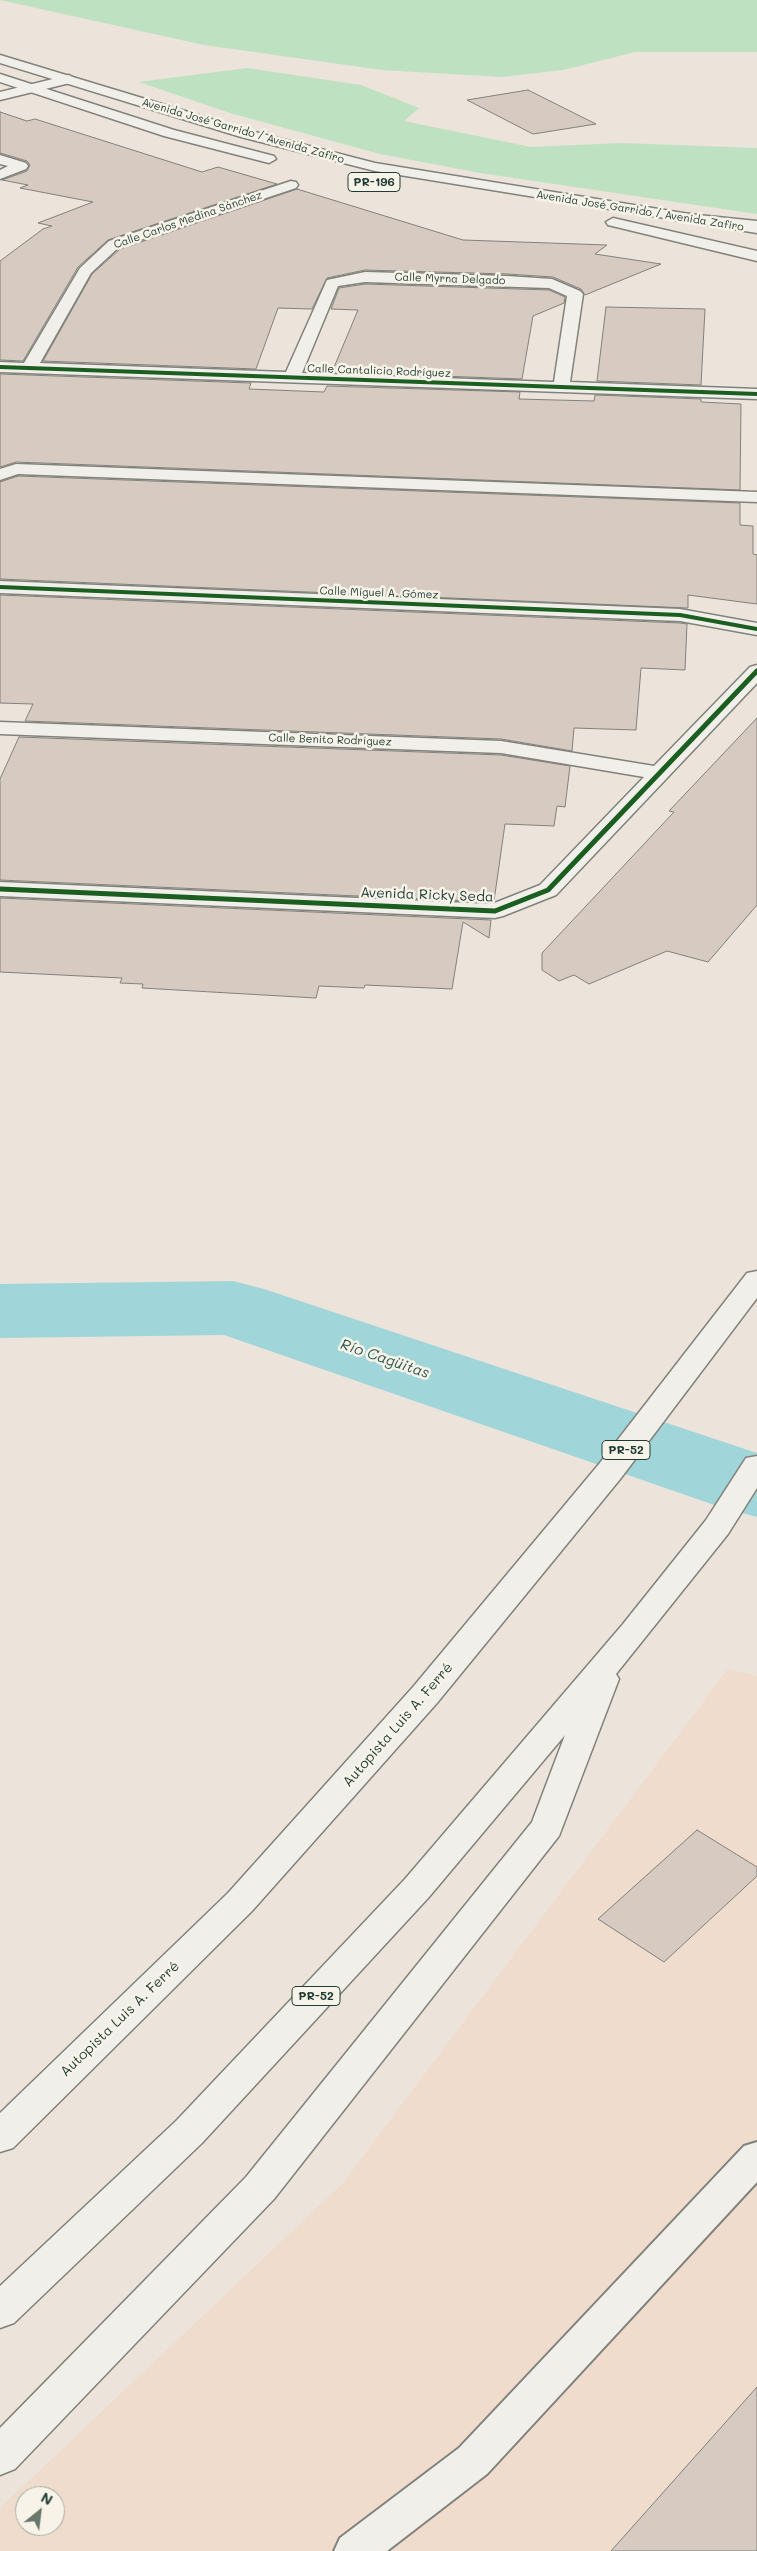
<!DOCTYPE html>
<html>
<head>
<meta charset="utf-8">
<style>
	body { margin:0 }
	#map { position:relative; width:757px; height:2551px; overflow:hidden; background:#ece3da; font-family:Mali,sans-serif }
	canvas { display:block }
	.north { position:absolute; left:15px; top:2486px; width:50px; height:50px; box-sizing:border-box; background:#f7f3e8; border:1px solid #a1aaa0; border-radius:50%; rotate:29deg; font-size:14px; font-weight:700; line-height:20px; text-align:center; color:#1f3d34 }
	.north::after { content:''; display:block; margin:auto; width:18px; height:22px; background:#67776e; clip-path:polygon(50% 0,100% 100%,50% 72%,0 100%) }
</style>
</head>
<body>
<div id="map">
<canvas width="757" height="2551"></canvas>
<div class="north">N</div>
</div>
<script>
const context = document.querySelector('canvas').getContext('2d');
context.lineJoin = 'round';
function fill(path, color) { context.fillStyle = color; context.fill(path, 'evenodd'); }
const toPath = rows => new Path2D(rows.map(r => 'M' + r).join(''));
function trace(path, color, width, dash) { context.strokeStyle = color; context.lineWidth = width; context.lineCap = dash ? 'butt' : 'round'; context.setLineDash(dash || []); context.stroke(path); }
function label(font, color, halo, rows, align = 'center') {
  context.font = font + ' Mali,sans-serif'; context.lineWidth = 5; context.setLineDash([]); context.textBaseline = 'middle'; context.strokeStyle = halo; context.fillStyle = color; for (const [text, x, y, turn = 0] of rows) {
    context.save(); context.translate(x, y); context.rotate((+turn || 0) * Math.PI / 180); context.textAlign = isNaN(turn) ? turn : align; if (halo) context.strokeText(text, 0, 0); context.fillText(text, 0, 0); context.restore();
  }
}
fill(toPath([
	[728,1669,757,1676,757,2551,0,2551,0,2508,343,2183],
	[25,2496,55,2496,55,2526,25,2526]
]), '#efdccd');
fill(toPath([
	[0,0,757,0,757,52,635,52,563,70,502,77,382,70,204,45],
	[247,68,361,85,419,108,404,121,531,147,621,143,757,148,757,214,480,173,380,154,230,113,139,82]
]), '#bee1c2');
fill(toPath([
	[233,1281,264,1289,757,1453,757,1517,723,1508,224,1335,0,1338,0,1284,233,1281]
]), '#a0d6d9');
const building = toPath([
	[528,90,596,124,533,134,467,100,528,90],
	[0,112,27,121,35,119,202,172,218,167,277,184,108,240,78,267,23,361,0,360,0,261,43,229,52,226,38,223,93,202,20,188,28,185,2,180,27,171,30,165,27,161,0,153,0,112],
	[297,189,463,240,607,245,595,254,661,264,585,295,581,289,553,277,507,274,365,270,327,278,312,309,278,308,256,369,43,361,92,274,120,249,297,189],
	[365,284,549,290,565,297,564,303,533,316,522,379,332,372,358,310,331,309,339,288,365,284],
	[606,307,705,309,701,385,597,381,606,307],
	[0,374,251,383,249,389,324,392,327,386,520,392,519,399,594,401,595,395,701,399,701,402,741,404,740,490,16,462,0,467,0,374],
	[18,476,740,503,740,525,753,526,753,554,757,555,757,604,688,595,688,608,0,579,0,482,18,476],
	[0,595,680,623,687,624,685,670,641,668,636,730,574,728,572,751,501,739,25,721,33,704,0,703,0,595],
	[757,718,757,905,708,962,667,951,589,984,574,975,559,981,542,970,542,953,674,812,669,811,757,718],
	[19,737,501,755,570,766,565,807,557,806,554,826,505,824,494,901,492,902,0,880,0,779,19,737],
	[0,898,491,920,489,938,463,922,452,989,365,985,364,988,319,986,316,998,142,988,143,984,120,983,122,978,0,972,0,898],
	[697,1830,757,1867,757,1876,664,1962,598,1919,697,1830],
	[757,2387,757,2551,611,2551,757,2387]
]);
fill(building, '#d6cac1');
trace(building, '#81827c', 1);
const lane = toPath([
	[757,2142,757,2182,487,2474,387,2551,334,2551,340,2538,459,2448,744,2146,757,2142]
]);
const street = toPath([
	[69,75,75,79,74,82,0,100,0,92,69,75],
	[0,155,26,163,28,166,26,169,0,179,0,170,8,166,0,164,0,155],
	[291,181,296,182,298,185,296,188,119,247,91,273,40,363,286,372,327,280,365,272,507,276,552,279,580,291,583,294,570,382,757,389,757,399,0,372,0,362,24,363,80,268,109,241,291,181],
	[365,282,549,288,567,296,554,382,302,373,338,286,365,282],
	[16,464,757,492,757,502,18,474,0,480,0,469,16,464],
	[0,581,680,609,757,623,757,635,680,621,0,593,0,581],
	[757,665,757,683,556,895,503,916,495,918,0,896,0,882,492,904,540,885,644,777,501,753,0,734,0,722,501,741,654,766,750,667,757,665]
]);
const primary = toPath([
	[0,55,251,131,375,163,757,225,757,233,375,171,241,137,0,63,0,55],
	[0,74,174,130,274,156,276,159,269,163,164,136,0,82,0,74]
]);
const highway = toPath([
	[678,213,757,221,757,229,673,220,671,217,673,214,678,213],
	[613,218,757,251,757,261,608,225,606,222,613,218],
	[757,1271,757,1298,621,1478,437,1703,252,1911,13,2148,0,2152,0,2113,228,1893,413,1687,599,1464,747,1273,757,1271],
	[757,1456,757,1488,728,1534,616,1674,619,1679,559,1836,274,2199,15,2469,0,2475,0,2428,246,2177,532,1822,565,1735,429,1897,202,2143,14,2323,0,2328,0,2286,176,2121,405,1879,623,1624,706,1520,746,1458,757,1456]
]);
trace(lane, '#81827c', 4);
trace(street, '#81827c', 3);
trace(primary, '#81827c', 3);
trace(highway, '#81827c', 3);
fill(lane, '#f1efea');
fill(street, '#f1efea');
fill(primary, '#f1efea');
fill(highway, '#f1efea');
trace(toPath([
	[0,367,757,394],
	[0,587,680,615,757,629]
]), '#1b5e20', 4);
trace(toPath([
	[0,889,495,911,548,890,757,671]
]), '#1b5e20', 5);
label('11px', '#1f3d34', '#f7f3e8', [
	["Avenida José Garrido / Avenida Zafiro",243,131,16],
	["Avenida José Garrido / Avenida Zafiro",640,211,9],
	["Calle Carlos Medina Sánchez",188,220,-19],
	["Calle Myrna Delgado",450,279,2],
	["Calle Cantalicio Rodríguez",379,371,2],
	["Calle Miguel A. Gómez",379,593,2],
	["Calle Benito Rodríguez",330,740,2]
]);
for (const [x, y, w] of [
	[374,182,52],
	[626,1450,48],
	[316,1996,48]
]) { const box = new Path2D(); box.roundRect(x - w / 2, y - 9.5, w, 19, 4); context.fillStyle = '#f7f3e8'; context.fill(box); trace(box, '#1f3d34', 1); }
label('bold 12px', '#1f3d34', null, [
	["PR-196",374,182],
	["PR-52",626,1450],
	["PR-52",316,1996]
]);
label('14px', '#1f3d34', '#f7f3e8', [
	["Avenida Ricky Seda",427,895,2],
	["Autopista Luis A. Ferré",398,1725,-49],
	["Autopista Luis A. Ferré",120,2019,-44]
]);
label('italic 15px', '#325a55', '#f7f3e8', [
	["Río Cagüitas",385,1359,19]
]);
</script>
</body>
</html>
